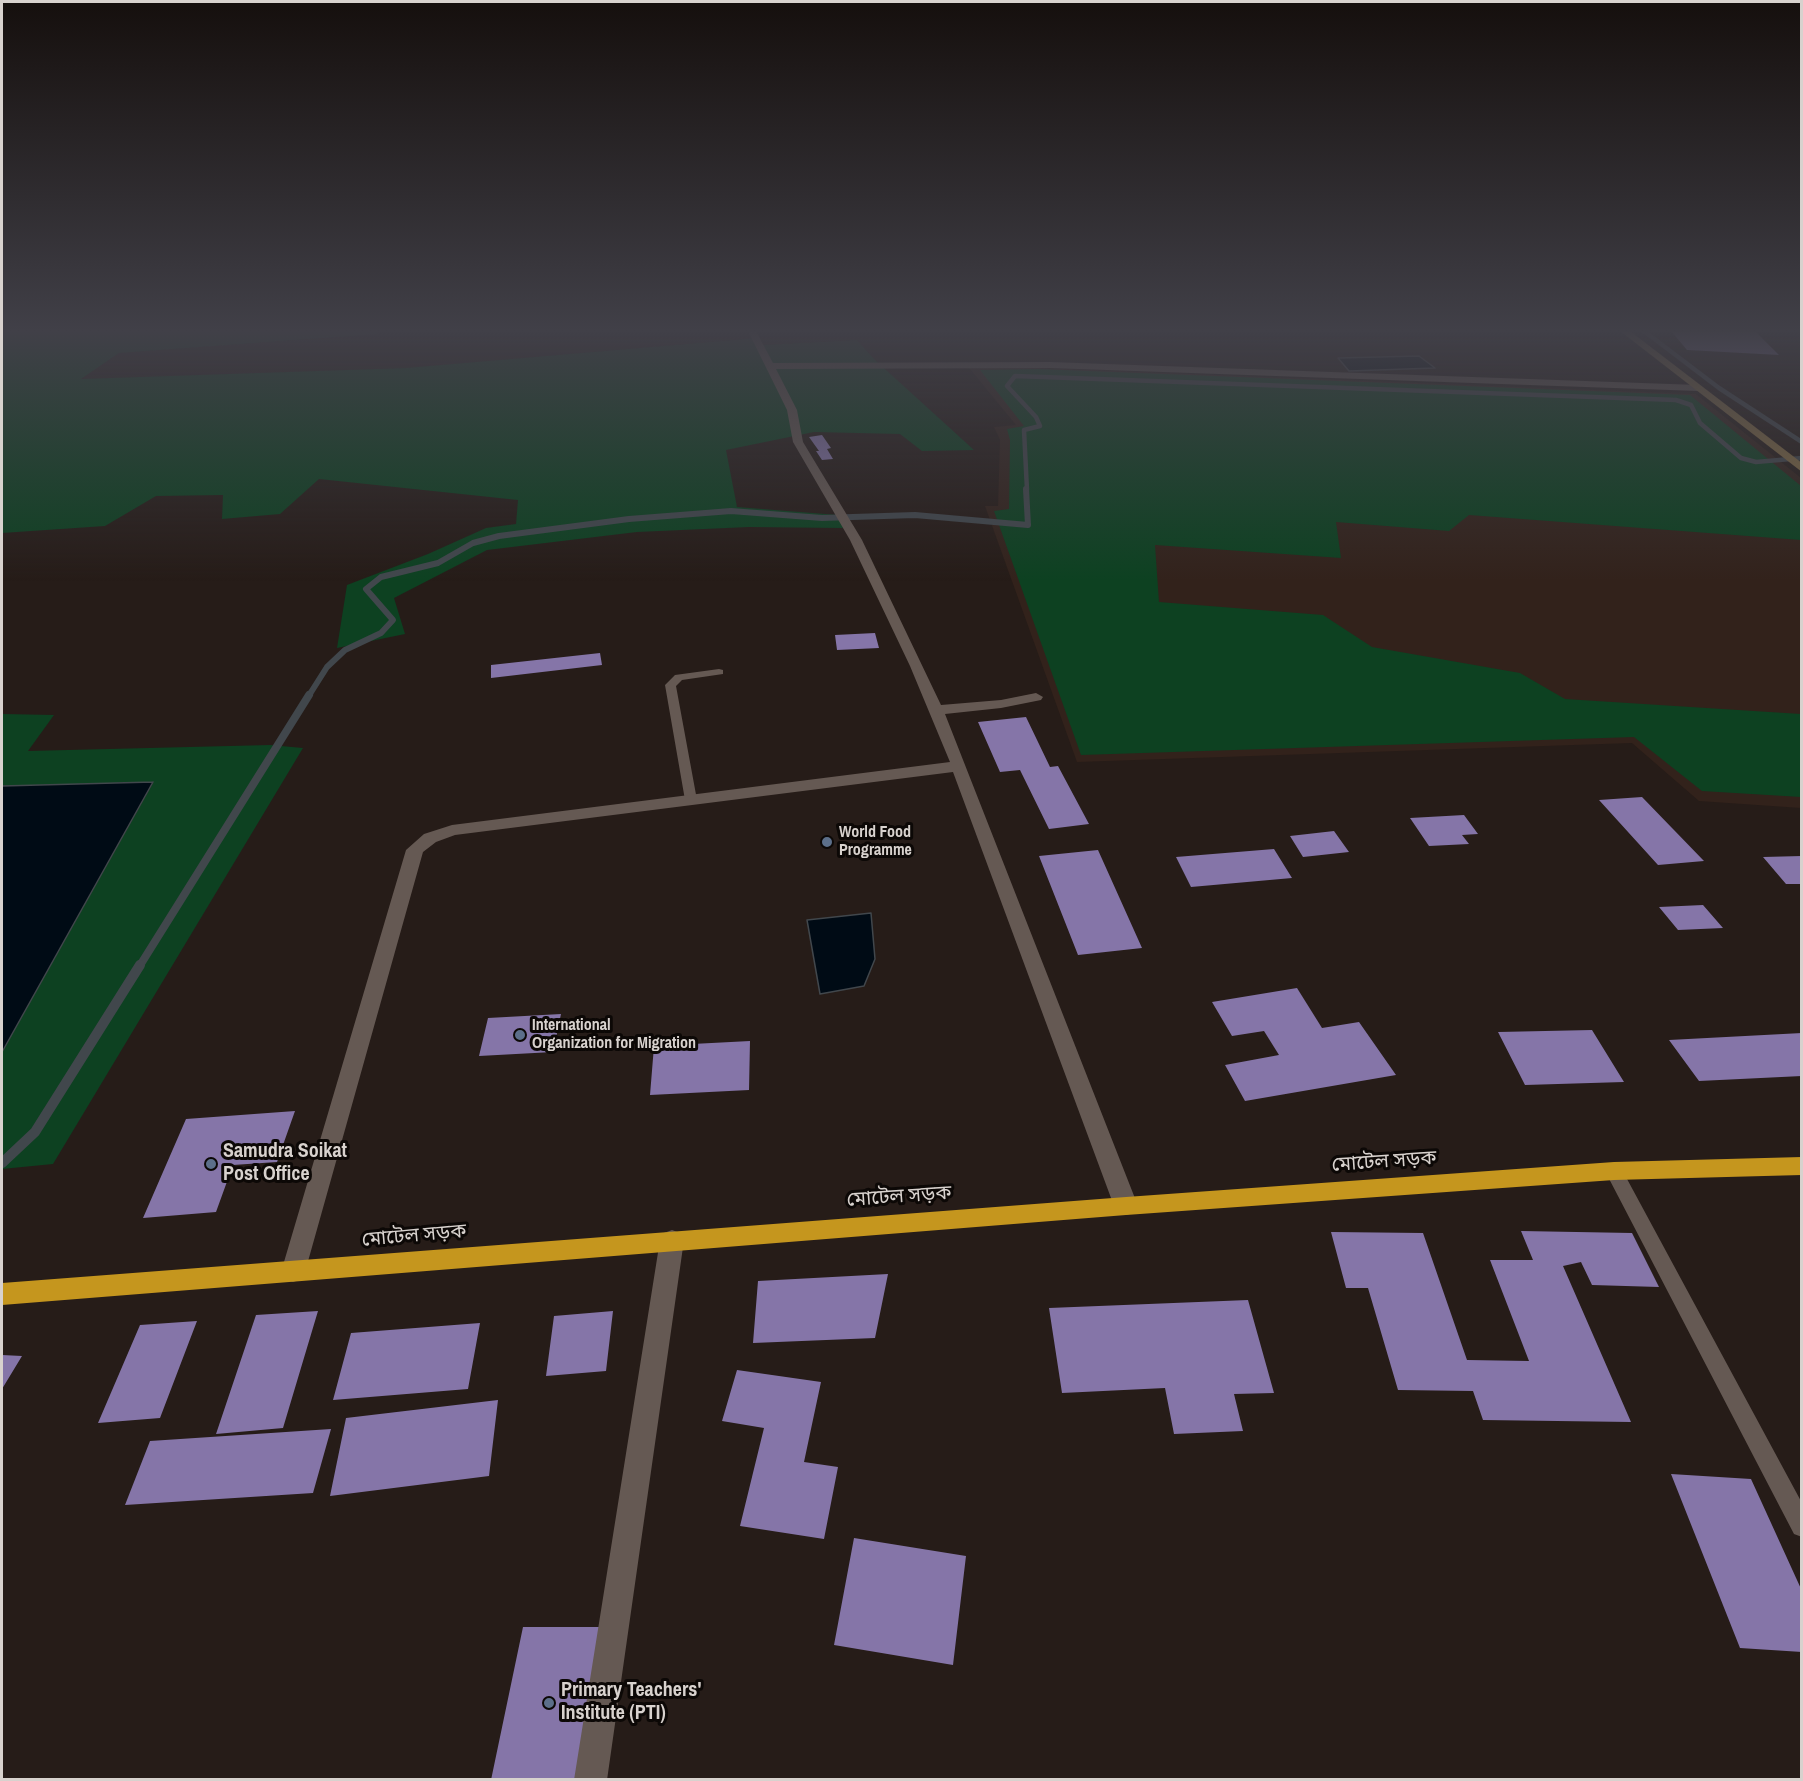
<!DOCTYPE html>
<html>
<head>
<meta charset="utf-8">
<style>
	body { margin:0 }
	#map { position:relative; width:1803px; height:1781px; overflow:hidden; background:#261c18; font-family:"Archivo Narrow",sans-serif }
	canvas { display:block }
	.frame { position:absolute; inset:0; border:3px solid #d8d2ce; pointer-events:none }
</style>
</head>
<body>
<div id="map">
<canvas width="1803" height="1781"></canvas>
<div class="frame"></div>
</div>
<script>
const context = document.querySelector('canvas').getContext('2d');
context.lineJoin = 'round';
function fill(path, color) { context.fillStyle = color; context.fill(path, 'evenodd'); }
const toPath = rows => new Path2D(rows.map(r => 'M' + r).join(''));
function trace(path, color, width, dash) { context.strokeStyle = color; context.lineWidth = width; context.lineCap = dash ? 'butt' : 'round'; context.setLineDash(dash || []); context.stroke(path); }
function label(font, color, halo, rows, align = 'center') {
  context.font = font + ' "Archivo Narrow","Noto Sans Bengali",sans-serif'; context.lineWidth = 6; context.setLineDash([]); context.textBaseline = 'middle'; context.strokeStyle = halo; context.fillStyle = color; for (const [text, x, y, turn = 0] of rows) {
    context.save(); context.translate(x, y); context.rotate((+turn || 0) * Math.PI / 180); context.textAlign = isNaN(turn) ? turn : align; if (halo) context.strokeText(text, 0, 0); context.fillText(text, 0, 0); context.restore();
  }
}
fill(toPath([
	[969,368,1038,368,1696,394,1801,478,1801,808,1699,801,1632,743,1077,762,985,506,998,506,1000,440,994,427,1016,425]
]), '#32221b');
fill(toPath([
	[2,331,379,331,376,334,119,353,81,379,406,368,757,338,763,345,857,340,874,359,974,450,922,451,900,434,814,432,726,450,737,507,838,515,843,528,749,527,637,532,487,550,394,598,405,634,337,648,347,585,428,554,486,528,516,524,518,500,319,479,280,514,222,519,223,495,156,496,105,526,2,533],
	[1038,369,1690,395,1801,486,1801,540,1469,515,1449,531,1336,522,1341,558,1155,545,1159,602,1323,615,1372,647,1520,673,1565,699,1801,714,1801,797,1702,791,1634,737,1081,755,994,511,1009,509,1010,440,1007,429,1024,426,980,370],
	[2,714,54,715,28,751,270,745,303,748,53,1164,2,1169,2,1052,153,783,2,786]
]), '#0d4121');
const water = toPath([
	[1419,356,1435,368,1349,371,1338,358,1419,356],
	[153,782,2,1052,2,786,153,782],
	[871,913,875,959,864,986,820,994,807,920,871,913]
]);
fill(water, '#000b15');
trace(water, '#41474c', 1.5);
trace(toPath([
	[1644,331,1719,388,1802,442],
	[1027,490,1024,430,1040,426,1036,417,1007,386,1015,376,1676,400,1691,405,1700,423,1741,458,1756,462,1802,458]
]), '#41474c', 4.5);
trace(toPath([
	[308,697,327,667,345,650,381,633,393,620,366,589,381,577,438,563,473,543,499,536,629,519,731,511,822,518,915,515,1028,525,1026,489]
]), '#41474c', 6);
trace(toPath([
	[139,967,309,695]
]), '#41474c', 8);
trace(toPath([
	[2,1163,35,1132,140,965]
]), '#41474c', 10);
fill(toPath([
	[1671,331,1755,331,1779,355,1687,350],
	[822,435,831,448,827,449,833,459,822,460,816,451,819,451,809,437],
	[875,633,879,648,837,650,835,635],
	[600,653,602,665,491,678,491,665],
	[1026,717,1050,767,1058,766,1089,824,1049,829,1020,770,1000,772,978,722],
	[1642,797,1704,861,1658,865,1599,800],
	[1464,815,1478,834,1462,835,1469,844,1429,846,1410,818],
	[1334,831,1349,852,1303,857,1290,836],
	[1274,849,1292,878,1191,887,1176,857],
	[1098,850,1142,948,1078,955,1039,856],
	[1802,856,1802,884,1786,884,1763,857],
	[1703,905,1723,928,1678,930,1659,907],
	[1297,988,1322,1028,1359,1022,1396,1075,1245,1101,1225,1065,1279,1055,1264,1031,1232,1036,1212,1002],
	[561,1014,553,1052,479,1056,488,1018],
	[1592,1030,1624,1082,1525,1085,1498,1032],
	[1802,1033,1802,1076,1699,1081,1669,1040],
	[750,1041,749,1090,650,1095,654,1046],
	[295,1111,277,1162,233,1165,216,1212,143,1218,186,1119],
	[1521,1231,1632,1233,1659,1287,1592,1285,1581,1262,1563,1266,1631,1422,1483,1420,1473,1391,1398,1390,1368,1288,1346,1288,1331,1232,1423,1233,1467,1360,1529,1361,1490,1260,1533,1260],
	[888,1274,875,1338,753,1343,758,1281],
	[1248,1300,1274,1393,1234,1394,1243,1431,1174,1434,1165,1388,1062,1393,1049,1308],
	[318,1311,283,1428,216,1434,256,1315],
	[613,1311,606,1371,546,1376,554,1316],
	[197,1321,160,1418,98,1423,140,1325],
	[480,1323,468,1389,333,1400,351,1333],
	[2,1355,22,1356,2,1389],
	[737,1370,821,1382,804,1462,838,1467,824,1539,740,1526,764,1428,722,1421],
	[498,1400,489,1476,330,1496,346,1418],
	[331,1429,313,1493,125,1505,150,1441],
	[1671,1474,1751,1479,1802,1591,1802,1652,1740,1648],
	[854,1538,966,1556,953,1665,834,1645],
	[523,1627,604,1627,579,1780,491,1780]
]), '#8575a8');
fill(toPath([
	[719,669,723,670,723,674,682,680,676,686,697,800,691,804,685,800,665,685,675,675,719,669],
	[1614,1164,1620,1166,1802,1503,1802,1537,1794,1534,1605,1171,1608,1166,1614,1164]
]), '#655953');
fill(toPath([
	[748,331,756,331,773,363,1050,362,1698,385,1703,388,1698,391,1050,368,776,369,797,410,803,442,862,540,941,705,1001,700,1036,693,1043,697,1041,700,1001,708,945,714,1138,1206,1134,1213,1126,1215,1118,1213,1114,1206,953,772,455,835,436,842,423,852,305,1272,302,1279,293,1282,284,1279,281,1272,406,850,424,834,452,825,950,762,910,666,850,540,793,442,787,410,748,331],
	[672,1230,680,1233,684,1240,607,1780,574,1780,660,1240,664,1233,672,1230]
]), '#655953');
fill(toPath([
	[1620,331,1630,331,1802,463,1802,472,1620,331]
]), '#826b43');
fill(toPath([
	[1802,1157,1802,1175,1614,1180,1126,1215,2,1305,2,1283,1126,1197,1614,1162,1802,1157]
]), '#c5961e');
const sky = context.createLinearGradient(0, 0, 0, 581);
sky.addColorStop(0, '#150f0d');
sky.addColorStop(0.57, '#414048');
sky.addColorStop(1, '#41404800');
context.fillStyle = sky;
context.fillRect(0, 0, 1803, 581);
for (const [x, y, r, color] of [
	[827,842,6,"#5c6f8a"],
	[520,1035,6,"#5c6f8a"],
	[211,1164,6,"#5c6f8a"],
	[549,1703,6,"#5c6f8a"]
]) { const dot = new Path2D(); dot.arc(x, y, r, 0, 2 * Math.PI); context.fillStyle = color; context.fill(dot); trace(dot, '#0c0806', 2); }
label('bold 16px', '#d8d2ce', '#0c0806', [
	["World Food",839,833],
	["Programme",839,851],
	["International",532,1026],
	["Organization for Migration",532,1044]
], 'left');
label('bold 20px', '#d8d2ce', '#0c0806', [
	["Samudra Soikat",223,1152],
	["Post Office",223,1175],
	["Primary Teachers'",561,1691],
	["Institute (PTI)",561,1714]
], 'left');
label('20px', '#d8d2ce', '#0c0806', [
	["মোটেল সড়ক",1384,1162,-4],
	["মোটেল সড়ক",899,1197,-4],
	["মোটেল সড়ক",414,1236,-5]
]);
</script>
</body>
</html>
